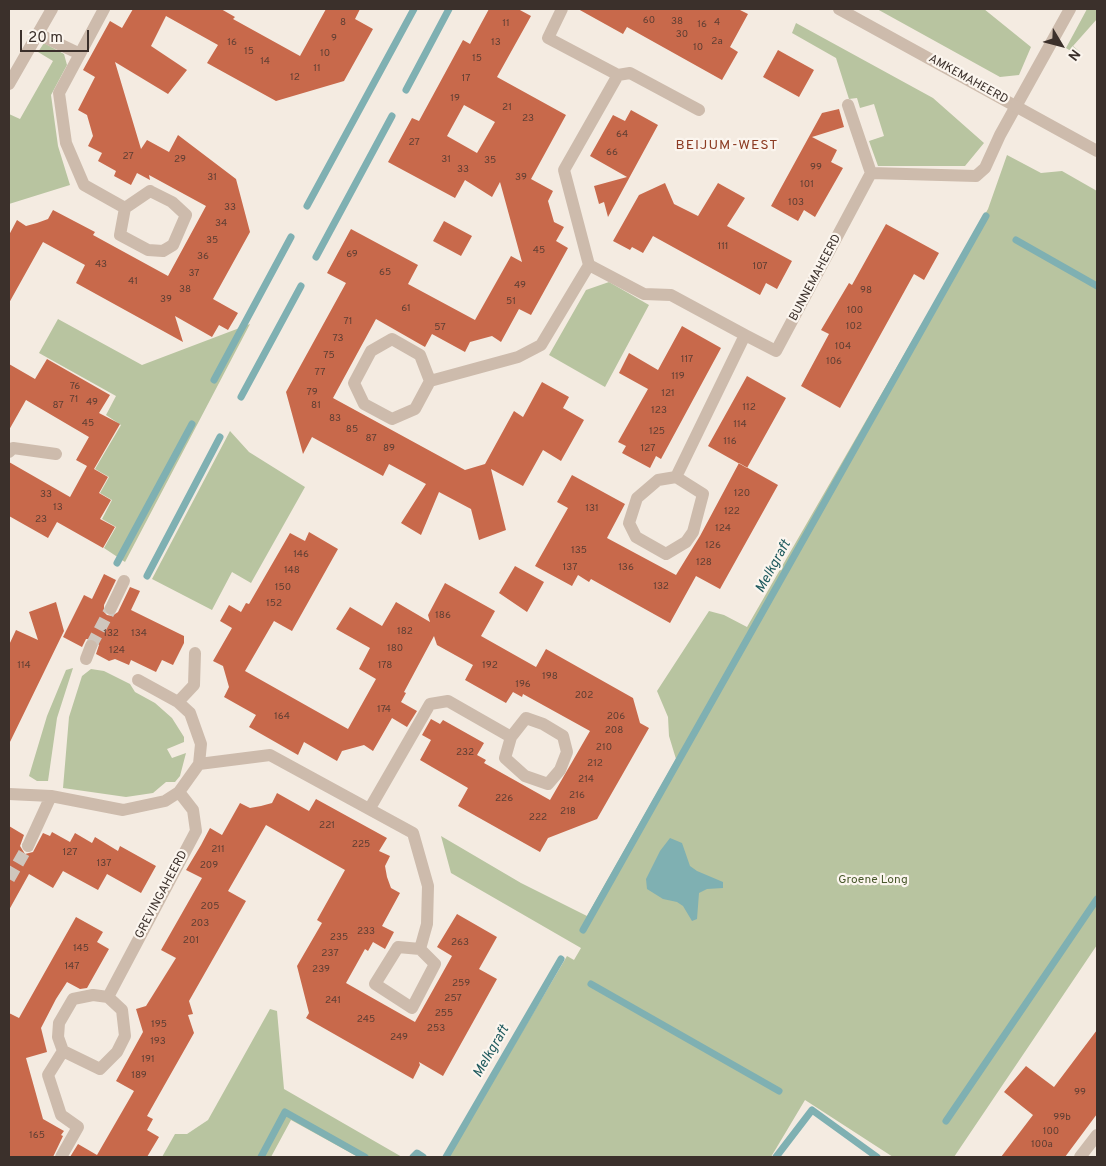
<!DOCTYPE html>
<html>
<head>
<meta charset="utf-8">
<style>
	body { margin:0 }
	#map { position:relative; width:1106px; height:1166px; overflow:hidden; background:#f4ebe1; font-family:Overpass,sans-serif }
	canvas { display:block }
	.frame { position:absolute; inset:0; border:10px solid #3b302b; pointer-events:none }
	.north { position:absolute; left:1036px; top:20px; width:50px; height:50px; -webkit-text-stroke:4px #fbf5ee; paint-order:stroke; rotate:127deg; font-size:14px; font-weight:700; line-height:20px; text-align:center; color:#3b302b }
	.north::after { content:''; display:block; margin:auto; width:18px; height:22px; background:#3b302b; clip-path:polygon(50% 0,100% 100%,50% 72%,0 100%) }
	.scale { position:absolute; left:20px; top:30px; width:69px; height:22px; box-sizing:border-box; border:2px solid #3b302b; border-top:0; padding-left:6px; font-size:15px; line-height:18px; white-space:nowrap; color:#3b302b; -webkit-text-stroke:4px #fbf5ee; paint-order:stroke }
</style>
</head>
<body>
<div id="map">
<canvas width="1106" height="1166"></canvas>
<div class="frame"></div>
<div class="north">N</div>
<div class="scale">20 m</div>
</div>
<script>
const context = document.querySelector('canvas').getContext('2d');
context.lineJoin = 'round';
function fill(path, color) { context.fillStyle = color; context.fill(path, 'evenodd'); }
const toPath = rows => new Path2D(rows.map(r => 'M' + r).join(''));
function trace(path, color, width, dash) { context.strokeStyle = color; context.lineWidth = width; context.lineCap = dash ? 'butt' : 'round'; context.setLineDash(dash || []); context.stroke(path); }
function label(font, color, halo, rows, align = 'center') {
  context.font = font + ' Overpass,sans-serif'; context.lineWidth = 4.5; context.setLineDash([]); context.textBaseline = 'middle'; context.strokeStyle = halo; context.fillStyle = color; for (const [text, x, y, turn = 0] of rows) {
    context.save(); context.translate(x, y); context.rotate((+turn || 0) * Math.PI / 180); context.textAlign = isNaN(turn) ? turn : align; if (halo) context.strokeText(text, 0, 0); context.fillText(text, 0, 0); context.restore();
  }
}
fill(toPath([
	[877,9,984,9,1031,47,1019,75,1000,77],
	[1087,9,1097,9,1097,19,1073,46,1080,52,1077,55,1066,48],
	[796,23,933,98,984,143,965,166,878,166,869,141,884,136,874,104,860,108,857,98,849,99,836,58,792,33],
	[44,43,64,54,67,65,51,95,58,146,70,185,9,204,9,114,20,119,53,61,38,52],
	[1007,155,1041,173,1062,171,1097,191,1097,945,954,1157,893,1157,805,1100,771,1157,448,1157,567,956,574,960,581,948,451,873,441,836,521,883,587,916,676,759,669,736,668,717,657,691,709,611,724,615,747,627,988,209],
	[609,282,649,305,605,387,549,355,586,290],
	[58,319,142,365,250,324,125,562,104,548,116,527,102,519,112,500,100,493,109,477,95,469,121,425,106,415,116,396,39,353],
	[230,431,249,452,305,487,251,583,232,572,212,610,152,579],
	[73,668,57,718,48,781,37,781,29,776,47,716,66,670],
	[91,669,104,671,130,684,135,692,155,703,172,718,184,737,184,742,167,749,172,758,186,753,180,776,175,782,166,782,153,793,126,797,63,788,69,717,82,676],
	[270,1009,277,1011,284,1089,402,1157,358,1157,291,1120,271,1157,162,1157,175,1134,187,1134,208,1120]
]), '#b8c4a0');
fill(toPath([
	[670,838,682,843,690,866,697,871,723,882,723,888,707,889,699,893,697,919,692,921,683,906,677,902,663,899,647,889,646,879,660,851]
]), '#7fb0b2');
trace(toPath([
	[406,90,449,9],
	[307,206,414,9],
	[1016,240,1097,286],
	[316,257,392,116],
	[214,380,291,237],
	[241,397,301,286],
	[117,563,192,424],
	[147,576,220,437],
	[583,930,986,216],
	[591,984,779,1091],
	[946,1121,1097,899],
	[261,1157,285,1112,365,1157],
	[413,1157,417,1153,423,1157],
	[446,1157,561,959],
	[776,1157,812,1110,877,1157]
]), '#7fb0b2', 7);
fill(toPath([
	[133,9,221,9,235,17,233,19,300,56,326,9,360,9,355,19,373,29,344,81,276,101,207,63,218,45,166,16,151,46,187,70,168,94,115,62,141,149,147,140,169,152,178,135,236,179,250,232,213,299,238,313,228,330,219,325,212,337,175,316,183,342,76,283,85,265,43,242,9,303,9,235,17,220,26,226,37,223,48,219,53,210,95,232,93,235,168,276,206,206,149,175,150,180,137,173,131,185,114,176,116,171,98,161,102,153,88,146,93,136,87,115,78,110,95,77,83,70,110,21,122,28],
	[489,9,518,9,531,16,497,77,566,115,531,179,553,191,548,201,554,222,564,227,556,241,568,248,531,315,519,309,501,342,492,336,470,342,465,352,432,334,425,347,376,319,333,398,465,470,485,464,514,411,523,417,542,382,569,397,563,408,584,420,561,461,543,450,523,486,491,469,506,530,479,540,471,509,439,492,421,535,401,523,426,484,389,464,383,476,312,437,303,454,286,392,346,283,327,273,351,229,418,265,408,284,475,320,511,256,522,262,500,182,492,197,465,180,455,198,388,162,412,118,419,121,463,40,470,44],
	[464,105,495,122,477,153,447,136],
	[578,9,738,9,748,14,730,47,738,52,722,80,627,27,623,34],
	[778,50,814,70,799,97,763,77],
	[839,109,844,127,812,137,837,150,831,162,843,168,815,217,804,210,798,221,771,206,822,113],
	[631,110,658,125,608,217,604,202,599,204,594,186,627,177,590,156,613,115,625,121],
	[665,183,674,204,698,216,718,183,745,198,727,226,792,261,777,289,766,283,760,295,653,236,643,253,632,247,630,250,613,241,639,195],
	[444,221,472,236,461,256,433,241],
	[886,224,939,253,924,280,914,274,840,408,801,386,829,334,821,330,849,283,852,285],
	[682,326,721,348,661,459,656,456,650,468,622,453,626,446,618,442,648,389,619,373,629,353,658,370],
	[47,359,110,395,99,413,120,424,94,469,108,477,99,493,111,500,100,519,115,527,103,548,57,522,48,538,9,516,9,462,70,497,87,466,76,460,89,437,26,400,9,430,9,364,35,379],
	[747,376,786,398,747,468,708,446],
	[739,463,778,485,720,589,696,576,670,623,591,579,589,582,578,575,572,586,535,566,568,508,557,502,572,475,625,504,607,538,676,575,700,536],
	[309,532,338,549,292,631,274,621,245,671,348,729,376,679,359,669,370,648,336,629,350,607,382,626,396,602,430,622,428,615,445,583,495,611,481,636,536,667,546,649,633,698,640,723,649,728,597,819,548,838,540,852,458,806,468,788,420,760,431,740,422,735,431,719,440,724,443,720,484,743,477,755,486,760,484,763,550,800,590,731,523,694,522,697,513,692,506,703,465,680,473,665,437,645,434,636,404,692,406,693,401,702,417,711,407,727,392,718,373,751,364,745,342,751,337,761,304,742,298,755,249,727,256,715,224,697,229,687,223,666,213,661,232,628,220,621,229,605,241,612,246,603,249,604,290,533,305,541],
	[515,566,544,582,527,612,499,593],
	[104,574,116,580,104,605,104,612,107,615,112,616,118,612,130,587,140,591,131,610,184,636,184,643,173,665,162,660,156,672,131,660,129,665,115,659,109,661,96,654,99,645,94,639,86,639,82,647,63,637,84,595,92,599],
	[56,602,64,631,9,744,9,645,16,630,38,640,29,612],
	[277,793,309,811,316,799,387,838,379,851,390,856,385,866,387,877,391,888,400,893,382,926,394,932,385,949,373,942,368,951,365,949,346,983,415,1022,452,956,437,947,457,914,497,937,479,969,497,979,443,1076,419,1062,420,1065,413,1079,306,1018,309,1013,297,966,322,923,317,920,345,870,266,825,228,891,246,901,189,1001,193,1014,188,1015,194,1033,147,1116,153,1119,147,1130,159,1137,147,1157,70,1157,78,1144,97,1155,134,1091,116,1081,143,1032,136,1009,146,1006,176,958,161,950,202,878,186,870,201,845,210,828,222,835,240,803,250,808,261,806,272,803],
	[9,826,24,835,20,846,25,854,33,852,43,833,50,836,52,832,70,842,75,833,92,843,95,837,118,851,120,846,156,866,141,893,107,874,98,890,63,871,53,888,29,874,9,910],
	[76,917,103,932,97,942,109,949,87,988,80,989,67,982,56,999,41,1028,47,1052,26,1058,43,1119,64,1131,61,1135,63,1136,53,1157,9,1157,9,1013,19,1018],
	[1097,1030,1097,1114,1065,1157,1001,1157,1033,1115,1004,1092,1026,1066,1054,1087]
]), '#c8694b');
trace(toPath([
	[91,646,111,608],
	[9,879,28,846]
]), '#cfc6bd', 12, [12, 6]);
trace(toPath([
	[104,9,59,93,66,143,84,185,125,208],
	[562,9,548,38,618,75,564,170,589,265,644,294,671,295,745,335,676,477,658,480,637,498,629,523,636,537,666,554,686,542,693,532,703,494,676,477],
	[38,34,80,54],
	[618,75,630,73,699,110],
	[9,84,52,9],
	[871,173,976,176,985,168,1000,135,1070,9],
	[150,191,172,202,186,215,173,245,163,251,148,250,120,235,125,208,150,191],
	[745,335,776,351,871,173,848,105],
	[430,381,420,355,392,339,371,351,354,383,364,404,392,419,415,409,430,381,518,357,541,345,589,265],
	[9,452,13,448,56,454],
	[111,608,124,581],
	[86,659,91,646],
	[178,702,194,685,195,653],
	[199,764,270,755,413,833,428,886,427,924,420,949],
	[9,794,51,796,123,810,165,801,179,792,199,764,201,744,190,713,178,702,138,680],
	[370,808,430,704,448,701,511,737,505,758,525,776,548,784,560,770,567,752,563,736,543,724,526,718,511,737],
	[28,846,51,796],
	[398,947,420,949,435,964,412,1008,375,984,398,947],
	[63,1051,100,1069,117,1052,125,1036,122,1010,108,997],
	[61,1157,78,1127,61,1115,48,1075,63,1051,58,1037,59,1023,73,999,93,995,108,997,196,831,193,810,179,792],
	[1080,1157,1097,1135]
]), '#cdbbac', 12);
trace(toPath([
	[839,9,1097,151]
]), '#cdbbac', 12);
label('10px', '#5e3e33', null, [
	["60",649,21],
	["38",677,22],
	["8",343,23],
	["4",717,23],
	["11",506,24],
	["16",702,25],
	["30",682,35],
	["9",334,39],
	["2a",717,42],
	["16",232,43],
	["13",496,43],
	["10",698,48],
	["15",249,52],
	["10",325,54],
	["15",477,59],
	["14",265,62],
	["11",317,69],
	["12",295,78],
	["17",466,79],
	["19",455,99],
	["21",507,108],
	["23",528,119],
	["64",622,135],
	["27",414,143],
	["66",612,153],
	["27",128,157],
	["29",180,160],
	["31",446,160],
	["35",490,161],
	["99",816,168],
	["33",463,170],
	["31",212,178],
	["39",521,178],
	["101",807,185],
	["103",796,203],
	["33",230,208],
	["34",221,224],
	["35",212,241],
	["111",723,247],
	["45",539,251],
	["69",352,255],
	["36",203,257],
	["43",101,265],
	["107",760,267],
	["65",385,273],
	["37",194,274],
	["41",133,282],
	["49",520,286],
	["38",185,290],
	["98",866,291],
	["39",166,300],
	["51",511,302],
	["61",406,309],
	["100",855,311],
	["71",348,322],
	["102",854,327],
	["57",440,328],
	["73",338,339],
	["104",843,347],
	["75",329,356],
	["117",687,360],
	["106",834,362],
	["77",320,373],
	["119",678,377],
	["76",75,387],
	["79",312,393],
	["121",668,394],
	["71",74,400],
	["49",92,403],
	["87",58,406],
	["81",316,406],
	["112",749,408],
	["123",659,411],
	["83",335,419],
	["45",88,424],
	["114",740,425],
	["85",352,430],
	["125",657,432],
	["87",371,439],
	["116",730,442],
	["89",389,449],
	["127",648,449],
	["120",742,494],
	["33",46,495],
	["13",58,508],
	["131",592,509],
	["122",732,512],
	["23",41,520],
	["124",723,529],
	["126",713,546],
	["135",579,551],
	["146",301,555],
	["128",704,563],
	["137",570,568],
	["136",626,568],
	["148",292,571],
	["132",661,587],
	["150",283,588],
	["152",274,604],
	["186",443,616],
	["182",405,632],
	["132",111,634],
	["134",139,634],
	["180",395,649],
	["124",117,651],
	["114",24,666],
	["178",385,666],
	["192",490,666],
	["198",550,677],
	["196",523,685],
	["202",584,696],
	["174",384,710],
	["164",282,717],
	["206",616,717],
	["208",614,731],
	["210",604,748],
	["232",465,753],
	["212",595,764],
	["214",586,780],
	["216",577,796],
	["226",504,799],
	["218",568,812],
	["222",538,818],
	["221",327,826],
	["225",361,845],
	["211",218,850],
	["127",70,853],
	["137",104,864],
	["209",209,866],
	["205",210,907],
	["203",200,924],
	["233",366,932],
	["235",339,938],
	["201",191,941],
	["263",460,943],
	["145",81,949],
	["237",330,954],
	["147",72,967],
	["239",321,970],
	["259",461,984],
	["257",453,999],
	["241",333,1001],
	["255",444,1014],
	["245",366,1020],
	["195",159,1025],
	["253",436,1029],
	["249",399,1038],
	["193",158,1042],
	["191",148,1060],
	["189",139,1076],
	["99",1080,1093],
	["99b",1062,1118],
	["100",1051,1132],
	["165",37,1136],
	["100a",1042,1145]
]);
label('12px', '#3b302b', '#fbf5ee', [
	["AMKEMAHEERD",968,80,29],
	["BUNNEMAHEERD",816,278,-62],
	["GREVINGAHEERD",162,895,-62]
]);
label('12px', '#4a5a2e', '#fbf5ee', [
	["Groene Long",873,881]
]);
context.letterSpacing = '1px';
label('14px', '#8c3b22', '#fbf5ee', [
	["BEIJUM-WEST",727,146]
]);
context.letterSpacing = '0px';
label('italic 14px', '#1f5a5e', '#fbf5ee', [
	["Melkgraft",774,567,-61],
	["Melkgraft",492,1052,-60]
]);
</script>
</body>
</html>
